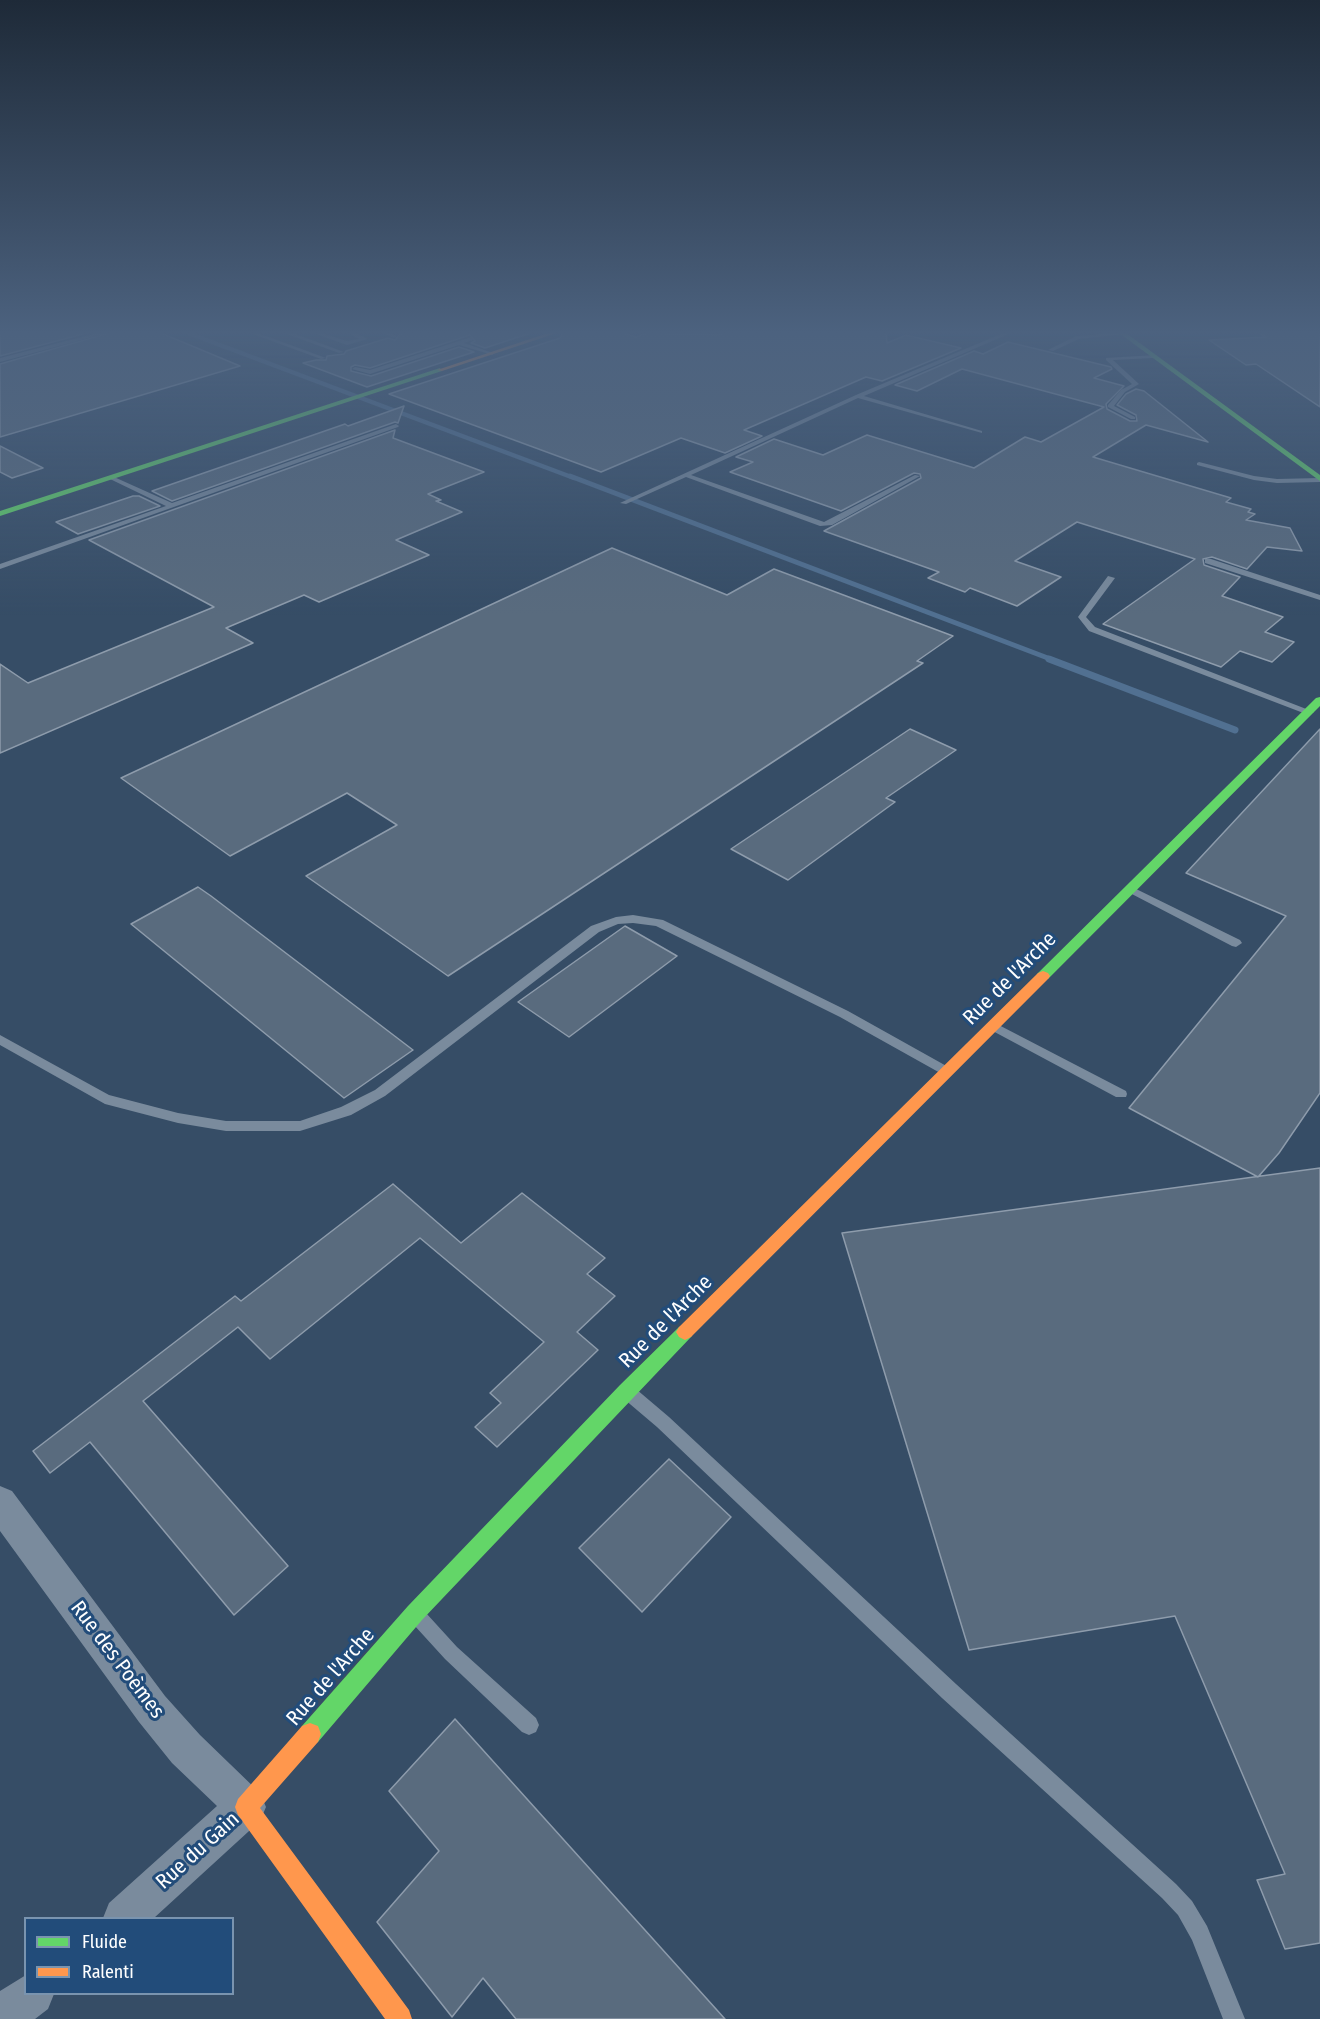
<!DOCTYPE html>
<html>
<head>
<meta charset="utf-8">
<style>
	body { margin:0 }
	#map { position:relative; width:1320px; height:2019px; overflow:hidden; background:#364d66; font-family:"Fira Sans Condensed",sans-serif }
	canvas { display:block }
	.legend { position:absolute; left:24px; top:1917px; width:210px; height:78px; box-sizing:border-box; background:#224c7a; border:2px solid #7a94af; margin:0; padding:8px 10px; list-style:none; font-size:18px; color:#fff }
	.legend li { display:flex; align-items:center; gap:12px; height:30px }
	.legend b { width:30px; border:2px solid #7a94af }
</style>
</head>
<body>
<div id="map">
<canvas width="1320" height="2019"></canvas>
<ul class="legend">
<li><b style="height:8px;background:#63d668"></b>Fluide</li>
<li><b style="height:8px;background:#ff974d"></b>Ralenti</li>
</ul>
</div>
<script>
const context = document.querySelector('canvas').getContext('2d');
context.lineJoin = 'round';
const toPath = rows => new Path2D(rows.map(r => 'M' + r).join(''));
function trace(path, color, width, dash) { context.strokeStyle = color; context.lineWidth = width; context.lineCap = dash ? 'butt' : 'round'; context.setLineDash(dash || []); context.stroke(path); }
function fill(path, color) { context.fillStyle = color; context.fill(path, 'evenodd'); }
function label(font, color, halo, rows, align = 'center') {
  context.font = font + ' "Fira Sans Condensed",sans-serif'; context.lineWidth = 6; context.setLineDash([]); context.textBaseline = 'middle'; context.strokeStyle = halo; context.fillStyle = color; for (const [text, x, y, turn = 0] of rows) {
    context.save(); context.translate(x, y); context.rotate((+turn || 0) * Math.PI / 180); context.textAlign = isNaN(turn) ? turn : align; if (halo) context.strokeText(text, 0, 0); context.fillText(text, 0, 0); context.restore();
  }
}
trace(toPath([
	[188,333,574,478]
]), '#517091', 4.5);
trace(toPath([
	[570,476,1053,660]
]), '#517091', 5);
trace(toPath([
	[1049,659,1235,730]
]), '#517091', 7);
const building = toPath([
	[0,333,87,333,0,356,0,333],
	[109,333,161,333,240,366,0,437,0,364,109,333],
	[404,333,531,333,485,348,471,343,475,341,470,335,370,368,355,365,351,367,351,371,371,376,459,347,474,352,367,387,303,363,316,360,326,360,327,356,344,354,346,351,388,338,395,340,399,335,404,333],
	[563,333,623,333,636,337,647,333,718,335,723,333,886,333,887,343,906,335,961,348,882,381,866,377,744,430,762,436,725,453,681,438,601,472,389,394,560,338,563,333],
	[1259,333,1320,333,1320,407,1256,364,1246,365,1209,340,1266,337,1259,333],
	[1008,342,1111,367,1112,369,1094,378,1124,386,1106,404,1107,409,1130,421,1137,421,1136,415,1117,405,1126,394,1136,389,1144,391,1208,442,1146,425,1093,457,1231,498,1226,502,1251,509,1248,512,1255,514,1246,520,1290,528,1302,551,1267,547,1247,569,1212,557,1203,559,1204,565,1240,577,1222,596,1283,617,1265,632,1294,642,1272,662,1240,651,1221,667,1103,624,1195,559,1077,522,1015,561,1061,577,1017,606,970,588,965,592,928,578,939,572,824,531,921,478,920,474,914,473,841,511,730,472,753,462,736,457,774,439,823,455,867,435,974,468,1025,437,1041,442,1104,407,962,369,917,391,895,385,974,351,983,354,1008,342],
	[404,406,398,423,395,422,172,501,152,491,345,424,348,426,404,406],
	[395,430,393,438,484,472,428,494,441,500,436,501,462,512,396,540,429,555,319,602,304,595,226,628,253,643,0,753,0,664,28,683,214,607,89,540,395,430],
	[0,446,43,468,12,478,0,472,0,446],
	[133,496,139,496,160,506,78,534,56,522,133,496],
	[612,548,727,595,774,569,953,636,917,661,923,663,448,976,306,876,397,825,347,793,230,856,121,778,612,548],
	[910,729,956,750,886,798,895,802,788,880,731,849,910,729],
	[1320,729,1320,1093,1279,1153,1258,1177,1129,1108,1286,916,1186,873,1320,729],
	[198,887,211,896,413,1050,344,1098,131,924,198,887],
	[625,926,677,956,569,1037,518,1002,625,926],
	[1320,1168,1320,1943,1285,1949,1257,1880,1285,1874,1175,1616,969,1650,842,1233,1320,1168],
	[393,1184,461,1243,522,1193,605,1258,587,1274,615,1296,577,1332,598,1350,497,1447,475,1427,501,1403,490,1393,544,1342,420,1238,270,1359,238,1327,143,1401,288,1566,234,1615,90,1442,50,1473,33,1451,235,1296,241,1301,393,1184],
	[669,1459,731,1517,642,1612,579,1548,669,1459],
	[455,1719,725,2019,516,2019,483,1978,452,2017,377,1922,439,1851,389,1791,455,1719]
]);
fill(building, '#596b7e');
trace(building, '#8e9cac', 1.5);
fill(toPath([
	[97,333,107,333,0,362,0,358,97,333],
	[250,333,258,333,326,358,321,359,250,333],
	[284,333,293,333,344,352,339,353,284,333],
	[313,333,322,333,347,341,359,339,348,333,356,333,368,339,347,345,313,333],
	[382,333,391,333,397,336,394,338,382,333],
	[1003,333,1011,333,864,396,982,431,982,433,858,398,691,475,824,522,915,475,920,476,832,525,820,526,686,477,626,504,620,503,856,395,1003,333],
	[1112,333,1126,334,1079,339,1053,351,1048,350,1076,336,1112,333],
	[471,337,473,340,464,343,493,353,493,355,459,345,370,374,352,369,355,367,370,370,471,337],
	[1155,355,1153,358,1113,360,1139,384,1125,392,1114,406,1135,417,1135,419,1131,419,1108,407,1108,405,1121,390,1132,384,1106,360,1106,358,1155,355],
	[396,424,399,426,398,427,0,569,0,564,166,506,110,479,110,477,114,477,172,503,396,424],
	[1199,462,1254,476,1277,479,1320,478,1320,482,1277,483,1254,480,1197,465,1197,463,1199,462],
	[1205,559,1211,559,1320,595,1320,600,1205,563,1205,559],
	[1108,576,1115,578,1086,617,1095,627,1314,712,1309,715,1306,714,1089,631,1078,617,1108,576],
	[1130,886,1240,940,1242,943,1236,947,1232,946,1126,891,1125,889,1130,886],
	[633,915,663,920,848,1011,950,1068,952,1071,950,1074,942,1074,840,1017,656,926,633,923,618,924,599,932,385,1096,351,1115,300,1131,226,1131,178,1123,105,1104,0,1045,0,1035,109,1095,178,1113,226,1121,300,1121,341,1107,375,1090,591,926,616,917,633,915],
	[993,1022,1126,1091,1127,1094,1126,1097,1116,1097,989,1029,987,1026,993,1022],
	[630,1387,636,1389,669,1417,956,1684,1176,1884,1192,1901,1207,1926,1245,2019,1223,2019,1192,1940,1178,1915,1162,1898,942,1698,657,1427,624,1399,622,1394,624,1389,630,1387],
	[420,1610,426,1613,457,1647,536,1718,539,1725,536,1732,529,1735,522,1732,445,1659,414,1625,411,1619,414,1613,420,1610]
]), '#7a8b9d');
fill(toPath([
	[0,1486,12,1491,165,1696,200,1735,260,1793,266,1807,260,1821,154,1918,103,1918,109,1903,217,1806,172,1763,139,1722,0,1531,0,1486],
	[26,1975,26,1994,54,1994,48,2009,35,2019,0,2019,0,1991,26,1975]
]), '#7a8b9d');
fill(toPath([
	[1119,333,1126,333,1320,475,1320,481,1119,333],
	[440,368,442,371,0,516,0,511,440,368],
	[1320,697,1320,706,1048,979,1038,979,1036,976,1038,973,1316,698,1320,697],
	[685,1324,691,1327,694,1332,691,1337,422,1620,318,1742,310,1745,302,1742,299,1734,302,1726,408,1606,620,1385,679,1327,685,1324]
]), '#63d668');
fill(toPath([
	[548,333,557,333,442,371,437,370,548,333],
	[1043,971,1048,973,1050,976,1048,979,691,1337,685,1340,679,1337,676,1332,679,1327,1038,973,1043,971],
	[310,1723,318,1726,321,1734,318,1742,260,1808,409,2010,412,2019,385,2019,238,1815,235,1807,238,1799,302,1726,310,1723]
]), '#ff974d');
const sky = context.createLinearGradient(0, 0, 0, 616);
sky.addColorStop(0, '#1e2a38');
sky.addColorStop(0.54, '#4c627f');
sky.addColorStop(1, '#4c627f00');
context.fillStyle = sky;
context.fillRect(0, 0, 1320, 616);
label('21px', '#fff', '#224c7a', [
	["Rue de l'Arche",1010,979,-45],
	["Rue de l'Arche",666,1322,-45],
	["Rue des Poèmes",117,1660,53],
	["Rue de l'Arche",331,1677,-49],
	["Rue du Gain",198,1851,-42]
]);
</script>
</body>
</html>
